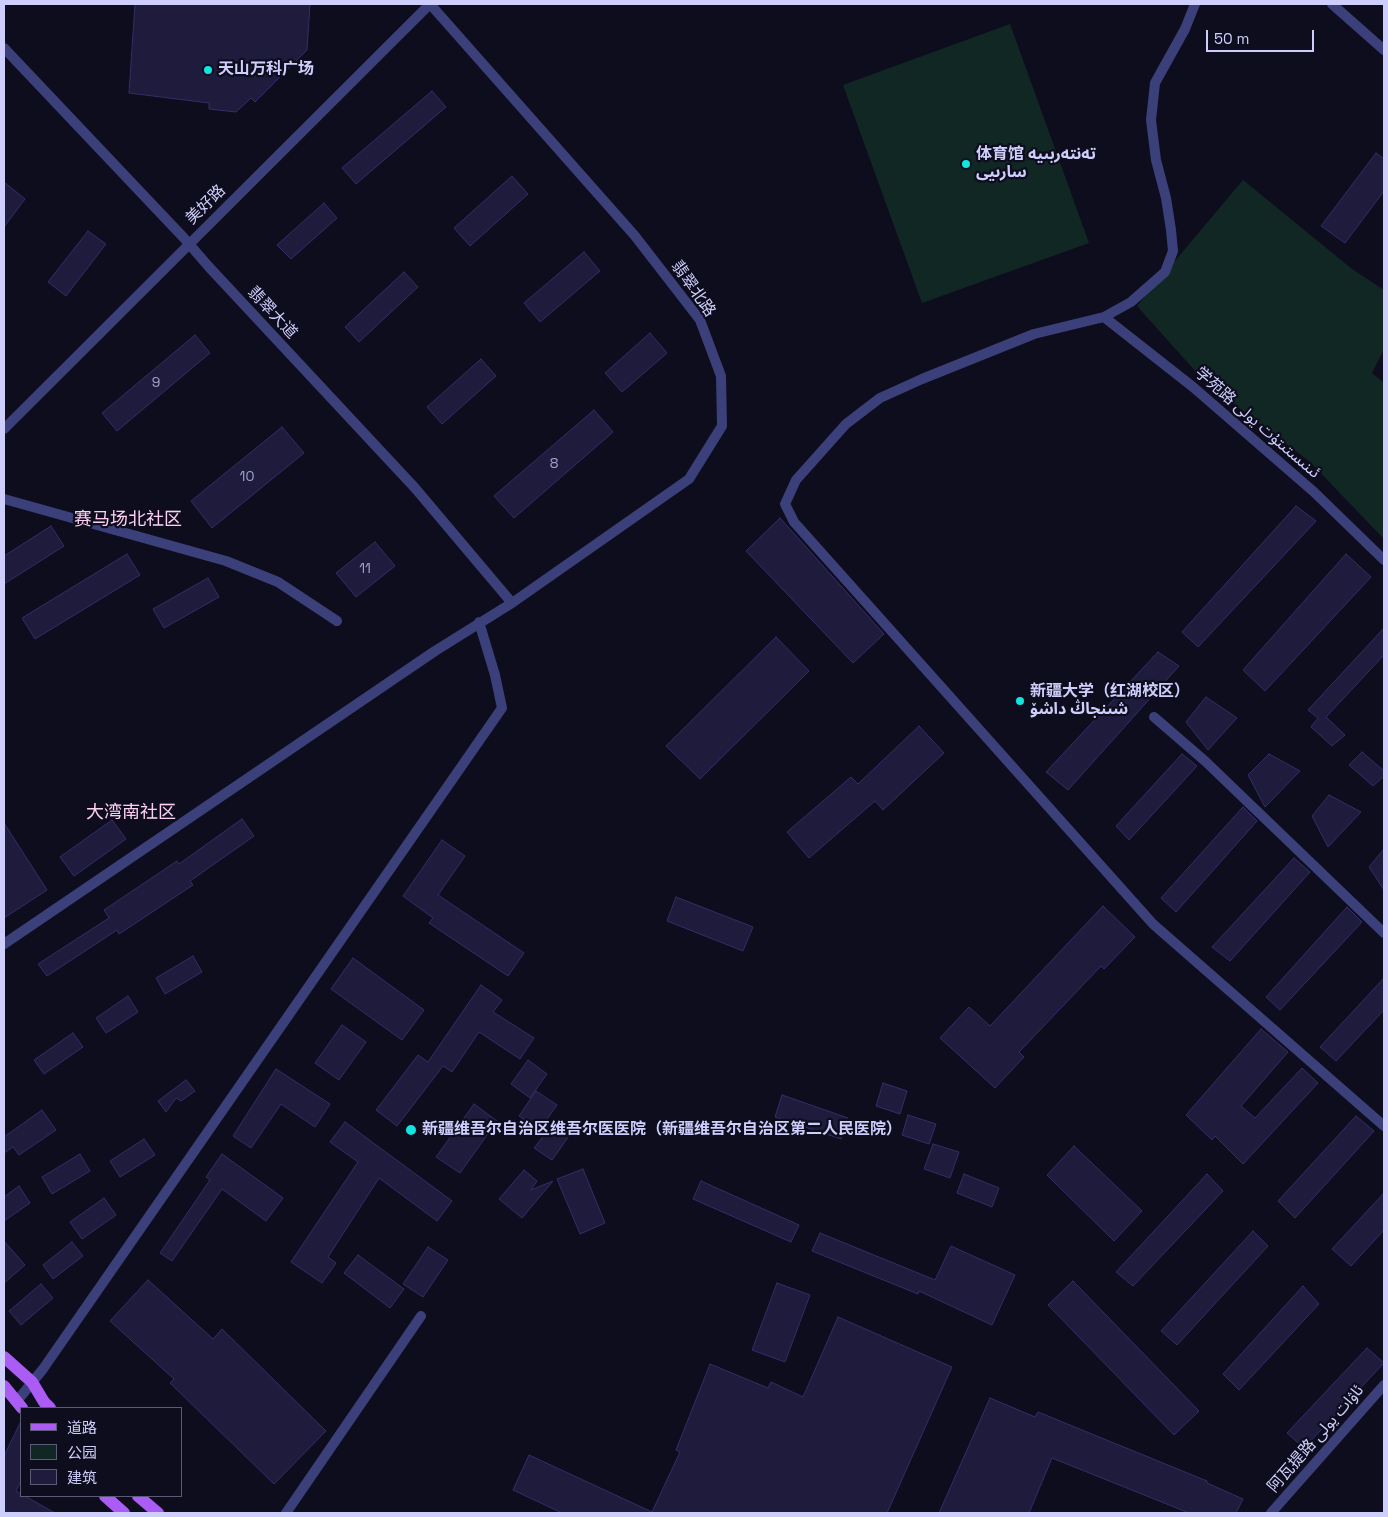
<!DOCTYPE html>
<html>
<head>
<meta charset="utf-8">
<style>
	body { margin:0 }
	#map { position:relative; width:1388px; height:1517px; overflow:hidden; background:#0e0d1e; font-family:"Space Grotesk","Noto Sans SC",sans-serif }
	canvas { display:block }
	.frame { position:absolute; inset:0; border:5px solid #cecefc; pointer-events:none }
	.legend { position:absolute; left:20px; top:1407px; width:162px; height:90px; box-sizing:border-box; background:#0e0d1e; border:1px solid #5b5a77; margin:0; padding:6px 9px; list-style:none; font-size:15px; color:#cecefc }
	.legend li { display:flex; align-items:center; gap:10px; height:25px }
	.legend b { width:25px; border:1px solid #5b5a77 }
	.scale { position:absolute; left:1206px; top:30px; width:108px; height:22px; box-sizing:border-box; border:2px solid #cecefc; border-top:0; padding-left:6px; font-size:15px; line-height:18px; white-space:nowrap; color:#cecefc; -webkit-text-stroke:4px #0e0d1e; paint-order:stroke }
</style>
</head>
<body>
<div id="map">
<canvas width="1388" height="1517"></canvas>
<div class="frame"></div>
<ul class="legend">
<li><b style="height:6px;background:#aa5cf4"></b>道路</li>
<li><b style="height:14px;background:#112724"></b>公园</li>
<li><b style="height:14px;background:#1e1b3d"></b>建筑</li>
</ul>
<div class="scale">50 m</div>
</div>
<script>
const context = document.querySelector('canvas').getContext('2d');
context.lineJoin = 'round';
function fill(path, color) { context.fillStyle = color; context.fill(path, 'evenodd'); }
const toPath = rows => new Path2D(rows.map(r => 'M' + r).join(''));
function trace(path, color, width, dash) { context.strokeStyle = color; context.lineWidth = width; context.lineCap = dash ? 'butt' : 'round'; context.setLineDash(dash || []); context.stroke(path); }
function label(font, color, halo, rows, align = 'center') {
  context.font = font + ' "Space Grotesk","Noto Sans Arabic","Noto Sans SC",sans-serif'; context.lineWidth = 4.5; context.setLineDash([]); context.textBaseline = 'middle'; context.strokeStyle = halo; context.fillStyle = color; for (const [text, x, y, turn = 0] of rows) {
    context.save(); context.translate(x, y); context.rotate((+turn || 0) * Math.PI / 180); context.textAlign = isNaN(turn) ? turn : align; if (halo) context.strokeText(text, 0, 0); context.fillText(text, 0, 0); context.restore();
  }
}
fill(toPath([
	[1010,24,1089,243,922,303,843,85],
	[1243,180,1352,269,1384,290,1384,349,1372,373,1384,383,1384,539,1309,461,1206,383,1137,306]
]), '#112724');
const building = toPath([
	[135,4,310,4,307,50,255,102,251,98,236,112,209,109,209,103,129,93,135,4],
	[432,91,446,107,356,184,342,168,432,91],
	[1376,153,1384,159,1384,191,1345,243,1321,226,1376,153],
	[512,176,528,194,470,246,454,228,512,176],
	[4,182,25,199,4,227,4,182],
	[324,203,337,218,291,259,277,245,324,203],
	[88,231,106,244,66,296,48,282,88,231],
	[584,252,600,271,540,322,524,303,584,252],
	[404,272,418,287,359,342,345,327,404,272],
	[650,333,667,353,622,392,605,373,650,333],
	[195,335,210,353,117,431,102,413,195,335],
	[481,359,496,376,442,424,427,407,481,359],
	[594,410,613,432,514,518,494,496,594,410],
	[282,427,304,453,212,528,191,501,282,427],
	[1296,506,1316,521,1198,647,1182,632,1296,506],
	[780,518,884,634,853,663,746,551,780,518],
	[51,526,64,546,4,584,4,556,51,526],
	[375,542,395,566,356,597,336,573,375,542],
	[127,554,140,575,35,639,22,618,127,554],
	[1346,554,1371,577,1265,691,1243,670,1346,554],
	[208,578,219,597,164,628,153,609,208,578],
	[1384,628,1384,655,1326,717,1345,735,1332,746,1311,727,1318,718,1308,710,1384,628],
	[776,637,809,671,700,779,666,746,776,637],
	[1158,652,1179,666,1068,790,1046,772,1158,652],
	[1206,697,1237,718,1208,750,1186,722,1206,697],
	[919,726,944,753,883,810,875,801,809,858,787,832,851,777,858,784,919,726],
	[1362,752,1384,771,1384,776,1373,786,1349,765,1362,752],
	[1182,754,1197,766,1129,840,1116,826,1182,754],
	[1269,754,1300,771,1265,807,1248,775,1269,754],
	[1329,795,1361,812,1328,847,1312,816,1329,795],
	[1243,807,1257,821,1176,912,1161,898,1243,807],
	[242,819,254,836,190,881,193,885,119,934,117,930,47,976,38,964,109,918,104,910,177,861,179,864,242,819],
	[112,820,126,839,74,876,60,857,112,820],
	[4,823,47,890,4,918,4,823],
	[442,840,465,856,438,895,524,953,508,976,429,923,433,918,403,896,442,840],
	[1384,849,1384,890,1369,867,1384,849],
	[1294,858,1310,872,1230,961,1212,947,1294,858],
	[676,897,753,927,743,951,667,921,676,897],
	[1103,906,1135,937,1104,969,1101,966,1019,1052,1024,1057,995,1088,940,1038,969,1007,990,1026,1103,906],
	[1347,907,1362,922,1280,1010,1266,997,1347,907],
	[193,956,202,972,165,994,156,978,193,956],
	[353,958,424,1010,402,1040,331,989,353,958],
	[1384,978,1384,1010,1336,1061,1320,1047,1384,978],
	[481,985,502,1000,493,1012,534,1038,520,1059,479,1032,452,1072,443,1066,397,1126,376,1110,418,1055,428,1062,481,985],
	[128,996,138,1012,106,1033,96,1018,128,996],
	[342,1025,366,1042,339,1080,315,1063,342,1025],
	[1261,1029,1288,1052,1241,1106,1255,1118,1302,1068,1318,1083,1243,1164,1215,1136,1212,1140,1186,1115,1261,1029],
	[73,1033,83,1047,44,1074,34,1060,73,1033],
	[528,1060,547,1074,530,1098,511,1084,528,1060],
	[276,1069,330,1104,315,1127,281,1104,251,1148,233,1136,276,1069],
	[186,1080,195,1091,181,1101,176,1098,166,1112,158,1101,186,1080],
	[883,1083,907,1091,900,1114,876,1106,883,1083],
	[536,1091,557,1105,547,1119,569,1136,552,1160,534,1148,545,1134,519,1116,536,1091],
	[782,1095,848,1118,841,1139,775,1117,782,1095],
	[474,1104,497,1121,460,1173,436,1157,474,1104],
	[42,1110,56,1130,19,1155,13,1147,4,1153,4,1137,42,1110],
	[908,1115,936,1124,929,1144,902,1135,908,1115],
	[1356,1116,1374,1131,1295,1218,1278,1201,1356,1116],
	[345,1122,452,1201,437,1221,379,1178,328,1257,336,1263,322,1283,291,1262,358,1162,330,1142,345,1122],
	[144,1139,155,1155,120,1177,110,1161,144,1139],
	[933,1144,959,1152,950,1178,924,1169,933,1144],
	[1074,1146,1142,1211,1114,1241,1047,1175,1074,1146],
	[80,1154,90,1171,52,1194,42,1177,80,1154],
	[222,1154,283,1198,266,1221,222,1189,172,1261,160,1253,210,1180,206,1177,222,1154],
	[583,1169,605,1223,580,1234,557,1179,583,1169],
	[524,1170,537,1181,531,1190,553,1181,522,1218,499,1199,524,1170],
	[964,1174,999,1188,992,1207,957,1193,964,1174],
	[1207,1174,1223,1191,1133,1286,1116,1272,1207,1174],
	[701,1181,799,1225,791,1242,693,1199,701,1181],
	[19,1186,30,1203,4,1221,4,1197,19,1186],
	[1384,1193,1384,1230,1351,1266,1332,1249,1384,1193],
	[104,1198,116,1215,82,1239,70,1222,104,1198],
	[1253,1231,1268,1246,1177,1345,1161,1331,1253,1231],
	[820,1233,935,1280,951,1246,1015,1275,992,1325,919,1291,918,1294,812,1251,820,1233],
	[4,1241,25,1265,4,1283,4,1241],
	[72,1242,83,1256,53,1279,43,1265,72,1242],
	[428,1247,448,1260,423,1297,403,1284,428,1247],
	[358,1255,404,1289,390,1308,344,1273,358,1255],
	[148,1280,213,1339,222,1329,326,1431,274,1484,170,1383,174,1379,110,1321,148,1280],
	[1073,1281,1199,1411,1174,1435,1048,1305,1073,1281],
	[777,1283,810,1295,785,1362,752,1350,777,1283],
	[41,1284,53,1298,21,1325,9,1311,41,1284],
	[1303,1286,1319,1304,1239,1390,1223,1374,1303,1286],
	[838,1317,952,1367,887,1513,562,1513,513,1490,529,1455,652,1512,680,1452,676,1450,710,1364,768,1388,771,1382,803,1397,838,1317],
	[1367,1348,1384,1363,1304,1448,1287,1433,1367,1348],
	[990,1398,1035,1417,1038,1412,1207,1481,1207,1483,1243,1499,1236,1513,1189,1513,1052,1458,1029,1513,939,1513,990,1398],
	[21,1421,21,1481,16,1491,21,1494,21,1496,25,1496,55,1513,4,1513,4,1456,21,1421]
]);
fill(building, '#1e1b3d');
trace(building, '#332e68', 1);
trace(toPath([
	[1195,4,1185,29,1155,83,1151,120,1156,160,1166,198,1171,230,1173,251,1165,272,1131,302,1104,317,1034,334,922,379,880,398,846,424,796,480,785,504,794,522,1153,924,1384,1126],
	[1332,4,1384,50],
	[4,48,183,237,209,267,415,488,512,603],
	[1104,317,1193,387,1314,492,1384,560],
	[4,429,430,4],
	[4,499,226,561,278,582,337,621],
	[1154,717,1205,761,1384,933],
	[4,944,435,651,512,603,689,479,722,426,721,376,700,320,635,236,430,4],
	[17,1401,43,1369,502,708,495,675,479,622],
	[286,1513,421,1316],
	[1271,1513,1384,1385]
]), '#3c407a', 10);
trace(toPath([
	[4,1357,32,1382,44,1402,50,1408],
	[4,1386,22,1408],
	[105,1496,124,1513],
	[138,1496,158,1513]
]), '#aa5cf4', 12);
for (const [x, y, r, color] of [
	[208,70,5,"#10e5e2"],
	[966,164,5,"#10e5e2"],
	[1020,701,5,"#10e5e2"],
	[411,1130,6,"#10e5e2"]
]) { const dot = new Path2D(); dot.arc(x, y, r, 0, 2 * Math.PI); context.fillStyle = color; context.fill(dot); trace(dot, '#0e0d1e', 2); }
label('14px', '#a2a1cc', null, [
	["9",156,383],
	["8",554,464],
	["10",247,477],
	["11",365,569]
]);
label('bold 16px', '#cecefc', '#0e0d1e', [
	["天山万科广场",218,70],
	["体育馆 تەنتەربىيە",976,155],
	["سارىيى",976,173],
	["新疆大学（红湖校区）",1030,692],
	["شىنجاڭ داشۆ",1030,710],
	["新疆维吾尔自治区维吾尔医医院（新疆维吾尔自治区第二人民医院）",422,1130]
], 'left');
label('16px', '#cecefc', '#0e0d1e', [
	["美好路",206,205,-45],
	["翡翠北路",693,289,55],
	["翡翠大道",272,313,47],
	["学苑路 ئىنىستىتۇت يولى",1257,423,41],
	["阿瓦提路 ئاۋات يولى",1316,1439,-49]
]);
label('18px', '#fccff1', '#0e0d1e', [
	["赛马场北社区",128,520],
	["大湾南社区",131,813]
]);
</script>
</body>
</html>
